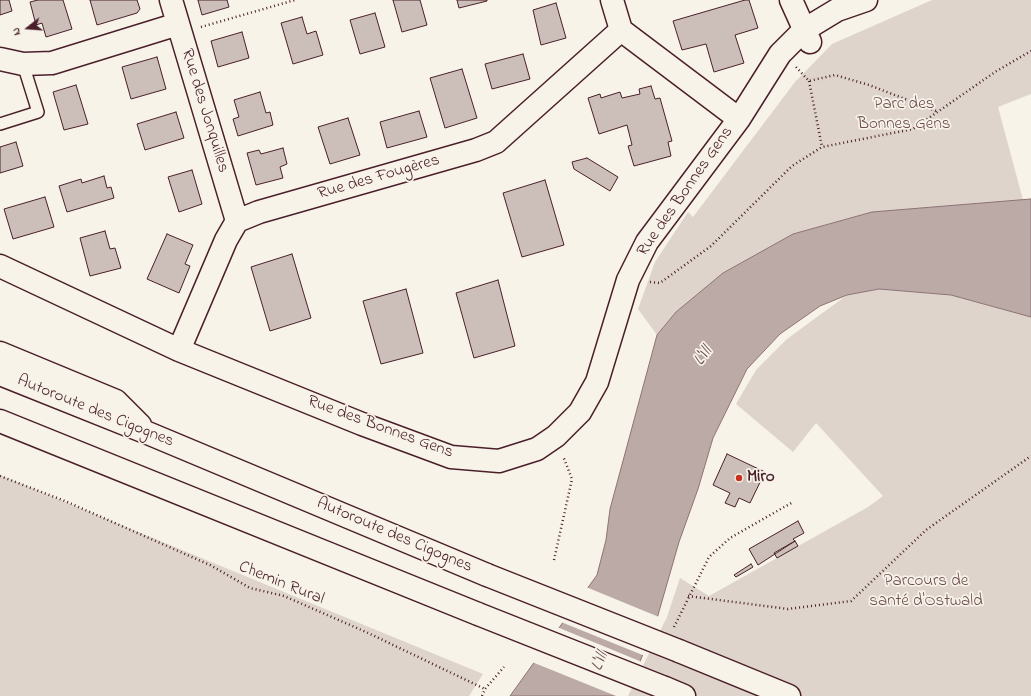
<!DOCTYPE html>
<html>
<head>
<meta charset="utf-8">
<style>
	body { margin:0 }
	#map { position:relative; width:1031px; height:696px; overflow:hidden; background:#f7f3e8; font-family:"Indie Flower",sans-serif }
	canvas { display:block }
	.north { position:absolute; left:8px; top:8px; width:40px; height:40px; -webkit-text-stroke:3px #f7f3e8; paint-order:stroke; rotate:253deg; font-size:11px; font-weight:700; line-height:16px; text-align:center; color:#4a1f2b }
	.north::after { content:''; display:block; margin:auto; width:14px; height:18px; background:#4a1f2b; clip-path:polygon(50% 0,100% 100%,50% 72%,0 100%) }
</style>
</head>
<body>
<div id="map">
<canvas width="1031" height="696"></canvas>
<div class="north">N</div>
</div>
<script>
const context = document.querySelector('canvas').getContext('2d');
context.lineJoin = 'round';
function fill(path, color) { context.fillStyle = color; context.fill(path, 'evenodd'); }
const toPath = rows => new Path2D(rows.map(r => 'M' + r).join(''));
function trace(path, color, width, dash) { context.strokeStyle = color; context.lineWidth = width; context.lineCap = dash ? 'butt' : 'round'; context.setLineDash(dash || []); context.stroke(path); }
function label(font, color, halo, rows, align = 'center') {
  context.font = font + ' "Indie Flower",sans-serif'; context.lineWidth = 3.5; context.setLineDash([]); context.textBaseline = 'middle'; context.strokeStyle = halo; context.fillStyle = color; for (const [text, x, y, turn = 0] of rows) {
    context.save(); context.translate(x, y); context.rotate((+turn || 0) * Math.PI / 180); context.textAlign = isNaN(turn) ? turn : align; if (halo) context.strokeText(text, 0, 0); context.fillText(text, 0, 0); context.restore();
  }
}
fill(toPath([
	[932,0,1031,0,1031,94,998,107,1023,200,872,212,793,234,723,273,676,312,657,335,638,309,655,262,688,212,693,217,795,82,832,44],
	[879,289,951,295,1031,317,1031,696,628,696,667,617,680,578,709,596,868,507,883,496,816,423,793,452,736,404,756,370,787,339,847,295],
	[0,475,483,674,469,696,0,696]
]), '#ded4cc');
const water = toPath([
	[1031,199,1031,317,951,295,879,289,847,295,820,306,780,334,747,369,713,438,698,489,679,542,656,622,637,669,623,696,510,696,597,575,606,540,610,509,657,335,676,312,723,273,793,234,872,212,1031,199]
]);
fill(water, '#bcaaa7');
trace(water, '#8e7275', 1);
fill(toPath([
	[586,587,659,617,645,656,561,622],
	[557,627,642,662,626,696,616,696,532,662]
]), '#f7f3e8');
const building = toPath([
	[0,0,9,0,12,11,0,15,0,0],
	[38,0,63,0,72,29,46,37,42,23,36,25,30,2,38,0],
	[90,0,137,0,140,9,137,13,97,25,90,0],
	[198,0,227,0,229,7,202,15,198,0],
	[393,0,420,0,427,25,402,32,393,0],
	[457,0,487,0,487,1,459,8,457,0],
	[745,0,749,0,758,28,735,35,744,63,714,72,706,44,682,50,673,21,745,0],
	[556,3,566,38,541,45,533,10,556,3],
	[375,13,385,47,360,54,350,20,375,13],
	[302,17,307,34,316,31,323,55,293,64,281,23,302,17],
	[242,32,249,58,218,67,211,41,242,32],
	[523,54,530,79,492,89,485,64,523,54],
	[157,57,166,89,131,99,122,67,157,57],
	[462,69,477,118,445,128,430,78,462,69],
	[76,85,88,124,64,130,53,92,76,85],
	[651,86,655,99,660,98,672,141,668,142,671,156,634,166,628,146,632,145,627,125,599,134,588,98,600,94,601,98,620,92,622,98,640,94,639,89,651,86],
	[260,92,266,113,270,112,273,125,238,136,233,119,239,117,234,100,260,92],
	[419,111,427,137,387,148,380,122,419,111],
	[176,112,184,138,145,150,137,124,176,112],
	[348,118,360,155,330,164,318,127,348,118],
	[16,142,23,166,0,173,0,147,16,142],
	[283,148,287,164,280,167,283,178,256,185,247,153,259,150,261,154,283,148],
	[587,158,618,177,610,191,574,169,572,162,587,158],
	[192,170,202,204,179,212,168,177,192,170],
	[104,176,107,188,111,187,114,198,67,212,59,186,81,179,82,183,104,176],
	[545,180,564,245,522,257,503,193,545,180],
	[45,197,54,227,13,239,4,209,45,197],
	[105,231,110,249,115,248,121,268,90,276,80,238,105,231],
	[167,234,193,245,185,264,190,266,179,293,147,279,167,234],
	[292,254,311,318,270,331,251,267,292,254],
	[498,280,515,346,474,358,456,293,498,280],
	[406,289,423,353,381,364,363,301,406,289],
	[727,454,765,472,750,503,739,498,735,507,725,503,730,493,713,485,727,454],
	[798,521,804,533,793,539,795,541,758,565,749,549,798,521],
	[795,541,798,546,777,558,774,553,795,541],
	[751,564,753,567,736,577,734,575,751,564]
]);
fill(building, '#ccbfb9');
trace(building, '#4a1f2b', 1);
const lane = toPath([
	[0,124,38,112,23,64]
]);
const street = toPath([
	[171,0,237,221],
	[612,0,621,30,739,119],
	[791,0,810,42],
	[0,59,23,64,52,63,178,24],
	[0,266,179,350,362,424,451,457,499,461,537,449,556,436,580,412,597,382,628,280,647,242,739,119,780,54,804,30,837,10,866,0],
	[179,350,226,240,237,221,259,212,476,150,496,142,621,30]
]);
const highway = toPath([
	[0,353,116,401,140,425],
	[0,374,150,434,487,575],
	[0,421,478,614],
	[679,651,789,696],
	[665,688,684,696]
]);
trace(lane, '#4a1f2b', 14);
trace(street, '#4a1f2b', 25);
trace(highway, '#4a1f2b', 25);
trace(toPath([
	[201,27,295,0],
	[796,67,809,81,835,75,869,85,936,111],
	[809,81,822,147],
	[650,282,660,283,711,246,792,166,822,147,913,129,995,72,1031,51],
	[0,476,65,501,210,565,250,588,284,596,366,632,485,689],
	[554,560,572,479,563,456],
	[688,596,788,609,851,601,926,530,1031,456],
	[674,627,709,557,730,538,793,502],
	[482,696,485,689,504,667]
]), '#4a1f2b', 2.5, [1, 3]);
trace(lane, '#f7f3e8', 11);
trace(street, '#f7f3e8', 22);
trace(highway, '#f7f3e8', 22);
const highwayBridge = toPath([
	[487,575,679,651],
	[478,614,665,688]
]);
trace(highwayBridge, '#4a1f2b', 25, []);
trace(highwayBridge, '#f7f3e8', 22);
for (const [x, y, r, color] of [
	[739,478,4,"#c8321e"]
]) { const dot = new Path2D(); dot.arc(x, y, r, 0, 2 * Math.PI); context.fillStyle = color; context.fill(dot); trace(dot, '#f7f3e8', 1.5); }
label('17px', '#6f4c53', '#f7f3e8', [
	["Parc des",904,105],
	["Bonnes Gens",904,125],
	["Parcours de",926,582],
	["santé d'Ostwald",926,602]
]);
label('17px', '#4a1f2b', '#f7f3e8', [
	["Rue des Jonquilles",204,111,73],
	["Rue des Fougères",379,178,-16],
	["Rue des Bonnes Gens",686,192,-55],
	["Autoroute des Cigognes",95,412,22],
	["Rue des Bonnes Gens",380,428,20],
	["Autoroute des Cigognes",394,536,23],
	["Chemin Rural",281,584,22]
]);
label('bold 17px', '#4a1f2b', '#f7f3e8', [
	["Miro",747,478]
], 'left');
label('italic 18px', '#6c4950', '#f7f3e8', [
	["L'Ill",704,357,-53],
	["L'Ill",601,662,-66]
]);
</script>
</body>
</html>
